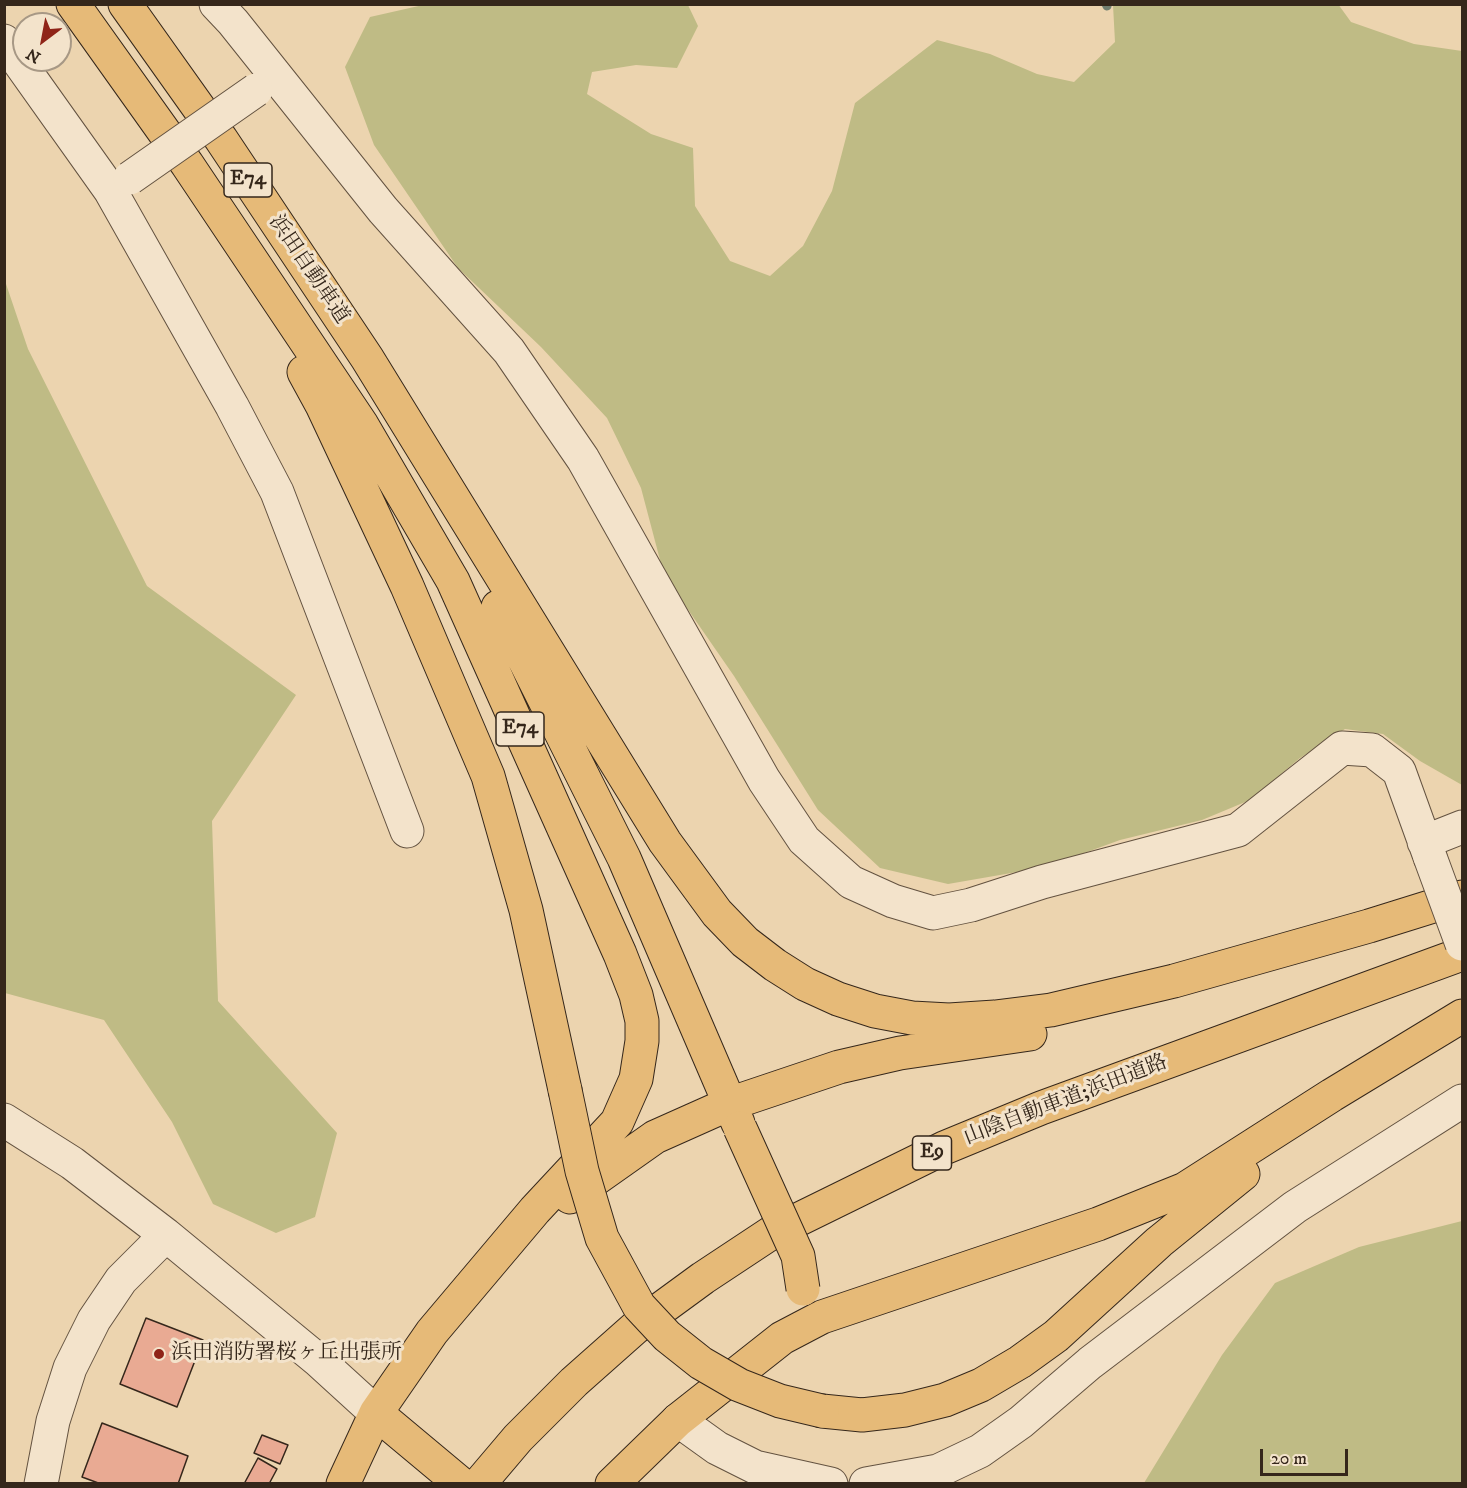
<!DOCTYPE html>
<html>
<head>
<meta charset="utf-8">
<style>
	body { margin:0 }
	#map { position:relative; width:1467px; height:1488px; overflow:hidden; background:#ecd4af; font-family:"IM FELL DW Pica",serif }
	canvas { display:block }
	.frame { position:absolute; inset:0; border:6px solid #35271b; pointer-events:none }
	.north { position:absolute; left:12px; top:12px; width:60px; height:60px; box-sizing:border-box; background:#f3e3cb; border:2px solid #a79885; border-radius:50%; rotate:212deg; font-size:16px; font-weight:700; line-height:24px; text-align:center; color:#35271b }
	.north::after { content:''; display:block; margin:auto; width:21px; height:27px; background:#8f2418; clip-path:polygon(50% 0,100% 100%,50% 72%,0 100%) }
	.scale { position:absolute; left:1260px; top:1449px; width:88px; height:27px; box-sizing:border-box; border:3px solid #35271b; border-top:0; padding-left:8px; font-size:18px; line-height:21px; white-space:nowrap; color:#35271b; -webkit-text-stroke:4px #f3e3cb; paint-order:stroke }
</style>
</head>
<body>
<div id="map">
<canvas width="1467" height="1488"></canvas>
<div class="frame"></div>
<div class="north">N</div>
<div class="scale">20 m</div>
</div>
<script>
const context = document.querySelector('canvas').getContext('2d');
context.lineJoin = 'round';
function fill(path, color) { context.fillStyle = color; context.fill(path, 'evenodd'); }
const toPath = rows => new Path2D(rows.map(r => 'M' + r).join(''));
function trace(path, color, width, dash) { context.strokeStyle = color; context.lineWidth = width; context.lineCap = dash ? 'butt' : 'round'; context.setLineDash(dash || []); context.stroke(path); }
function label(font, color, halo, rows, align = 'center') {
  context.font = font + ' "IM FELL DW Pica","Noto Serif JP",serif'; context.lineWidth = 6; context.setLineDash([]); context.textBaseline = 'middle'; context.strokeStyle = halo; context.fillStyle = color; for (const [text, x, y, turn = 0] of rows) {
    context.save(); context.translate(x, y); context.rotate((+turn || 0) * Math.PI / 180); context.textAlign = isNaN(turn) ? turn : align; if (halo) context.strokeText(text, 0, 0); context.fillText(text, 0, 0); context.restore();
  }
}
fill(toPath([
	[1338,4,1351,22,1414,44,1462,51,1462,785,1420,761,1383,734,1345,729,1300,758,1250,800,1202,820,1120,840,1046,867,948,884,880,868,818,810,734,676,664,575,641,488,607,418,541,347,458,268,374,145,345,67,370,17,423,5,688,5,698,26,677,68,636,65,592,72,587,94,651,134,693,148,695,206,730,261,770,276,803,246,832,191,855,103,937,40,990,54,1037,74,1074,82,1115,42,1113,5],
	[4,278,28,349,147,586,296,695,212,821,218,1001,337,1133,315,1217,276,1233,213,1204,172,1122,104,1020,5,993],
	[1462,1221,1462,1483,1144,1483,1222,1355,1275,1283,1359,1247]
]), '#bfbb85');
trace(toPath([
	[1106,4,1107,6]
]), '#717e6f', 9);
const building = toPath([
	[146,1318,203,1340,177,1407,120,1384,146,1318],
	[102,1423,188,1456,178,1484,101,1484,82,1477,102,1423],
	[262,1435,288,1445,280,1464,254,1453,262,1435],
	[258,1458,277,1469,269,1484,244,1484,258,1458]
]);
fill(building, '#e9aa93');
trace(building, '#35271b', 1.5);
const minor = toPath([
	[216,4,233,22,383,210,509,351,583,459,764,780,804,840,851,882,893,901,933,913,971,905,1042,882,1238,830,1342,748,1372,750,1399,771,1430,857],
	[4,41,110,190,232,406,277,492,407,831],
	[1424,842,1462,827],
	[4,1120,72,1163,166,1235,319,1361,376,1413],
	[678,1420,717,1448,755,1467,831,1484],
	[41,1484,53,1421,70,1368,94,1320,121,1280,166,1235],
	[866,1484,938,1471,980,1451,1021,1422,1090,1363,1295,1207,1462,1101]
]);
const highway = toPath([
	[73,4,187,164,362,425,453,581,620,954,636,995,642,1021,642,1041,636,1079,617,1122,535,1210,432,1332,376,1413,343,1484],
	[125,4,221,139,367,358,665,842,717,913,745,942,775,965,805,984,838,999,875,1011,912,1018,949,1020,995,1017,1051,1010,1174,981,1369,926,1462,897],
	[304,372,322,405,407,586,488,776,526,910,565,1090],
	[498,607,624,858,738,1123],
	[570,1197,655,1137,729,1104,839,1067,900,1053,1030,1034],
	[822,1411,862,1415,905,1410,945,1400,981,1385,1020,1362,1056,1336,1159,1242,1243,1174],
	[376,1413,461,1484],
	[479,1484,518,1438,574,1382,636,1327,703,1278,771,1233,944,1148,1041,1108,1462,954],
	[612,1484,678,1420,782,1338,822,1317,1098,1224,1185,1189,1332,1095,1462,1016]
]);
trace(minor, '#635240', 35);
trace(highway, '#35271b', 35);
trace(minor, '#f3e3cb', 33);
trace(highway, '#e6ba78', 33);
const minorBridge = toPath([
	[130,178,256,90],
	[1430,857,1462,944]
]);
const highwayBridge = toPath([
	[565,1090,582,1171,602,1238,639,1306,667,1336,701,1363,739,1385,780,1401,822,1411],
	[740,1128,798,1256,803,1289]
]);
trace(minorBridge, '#635240', 35, []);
trace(highwayBridge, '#35271b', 35, []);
trace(minorBridge, '#f3e3cb', 33);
trace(highwayBridge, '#e6ba78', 33);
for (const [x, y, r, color] of [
	[159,1354,6,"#8f2418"]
]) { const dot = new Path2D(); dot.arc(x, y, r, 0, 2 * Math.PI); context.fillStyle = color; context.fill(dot); trace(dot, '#f3e3cb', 2); }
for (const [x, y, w] of [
	[248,180,48],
	[520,729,48],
	[932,1153,39]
]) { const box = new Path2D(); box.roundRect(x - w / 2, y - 17, w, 34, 4.5); context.fillStyle = '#f3e3cb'; context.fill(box); trace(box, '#35271b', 1.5); }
label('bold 20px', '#35271b', null, [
	["E74",248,180],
	["E74",520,729],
	["E9",932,1153]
]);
label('21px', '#35271b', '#f3e3cb', [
	["浜田自動車道",308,270,56],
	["山陰自動車道;浜田道路",1066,1101,-21]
]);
label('21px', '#35271b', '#f3e3cb', [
	["浜田消防署桜ヶ丘出張所",171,1354]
], 'left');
</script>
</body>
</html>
